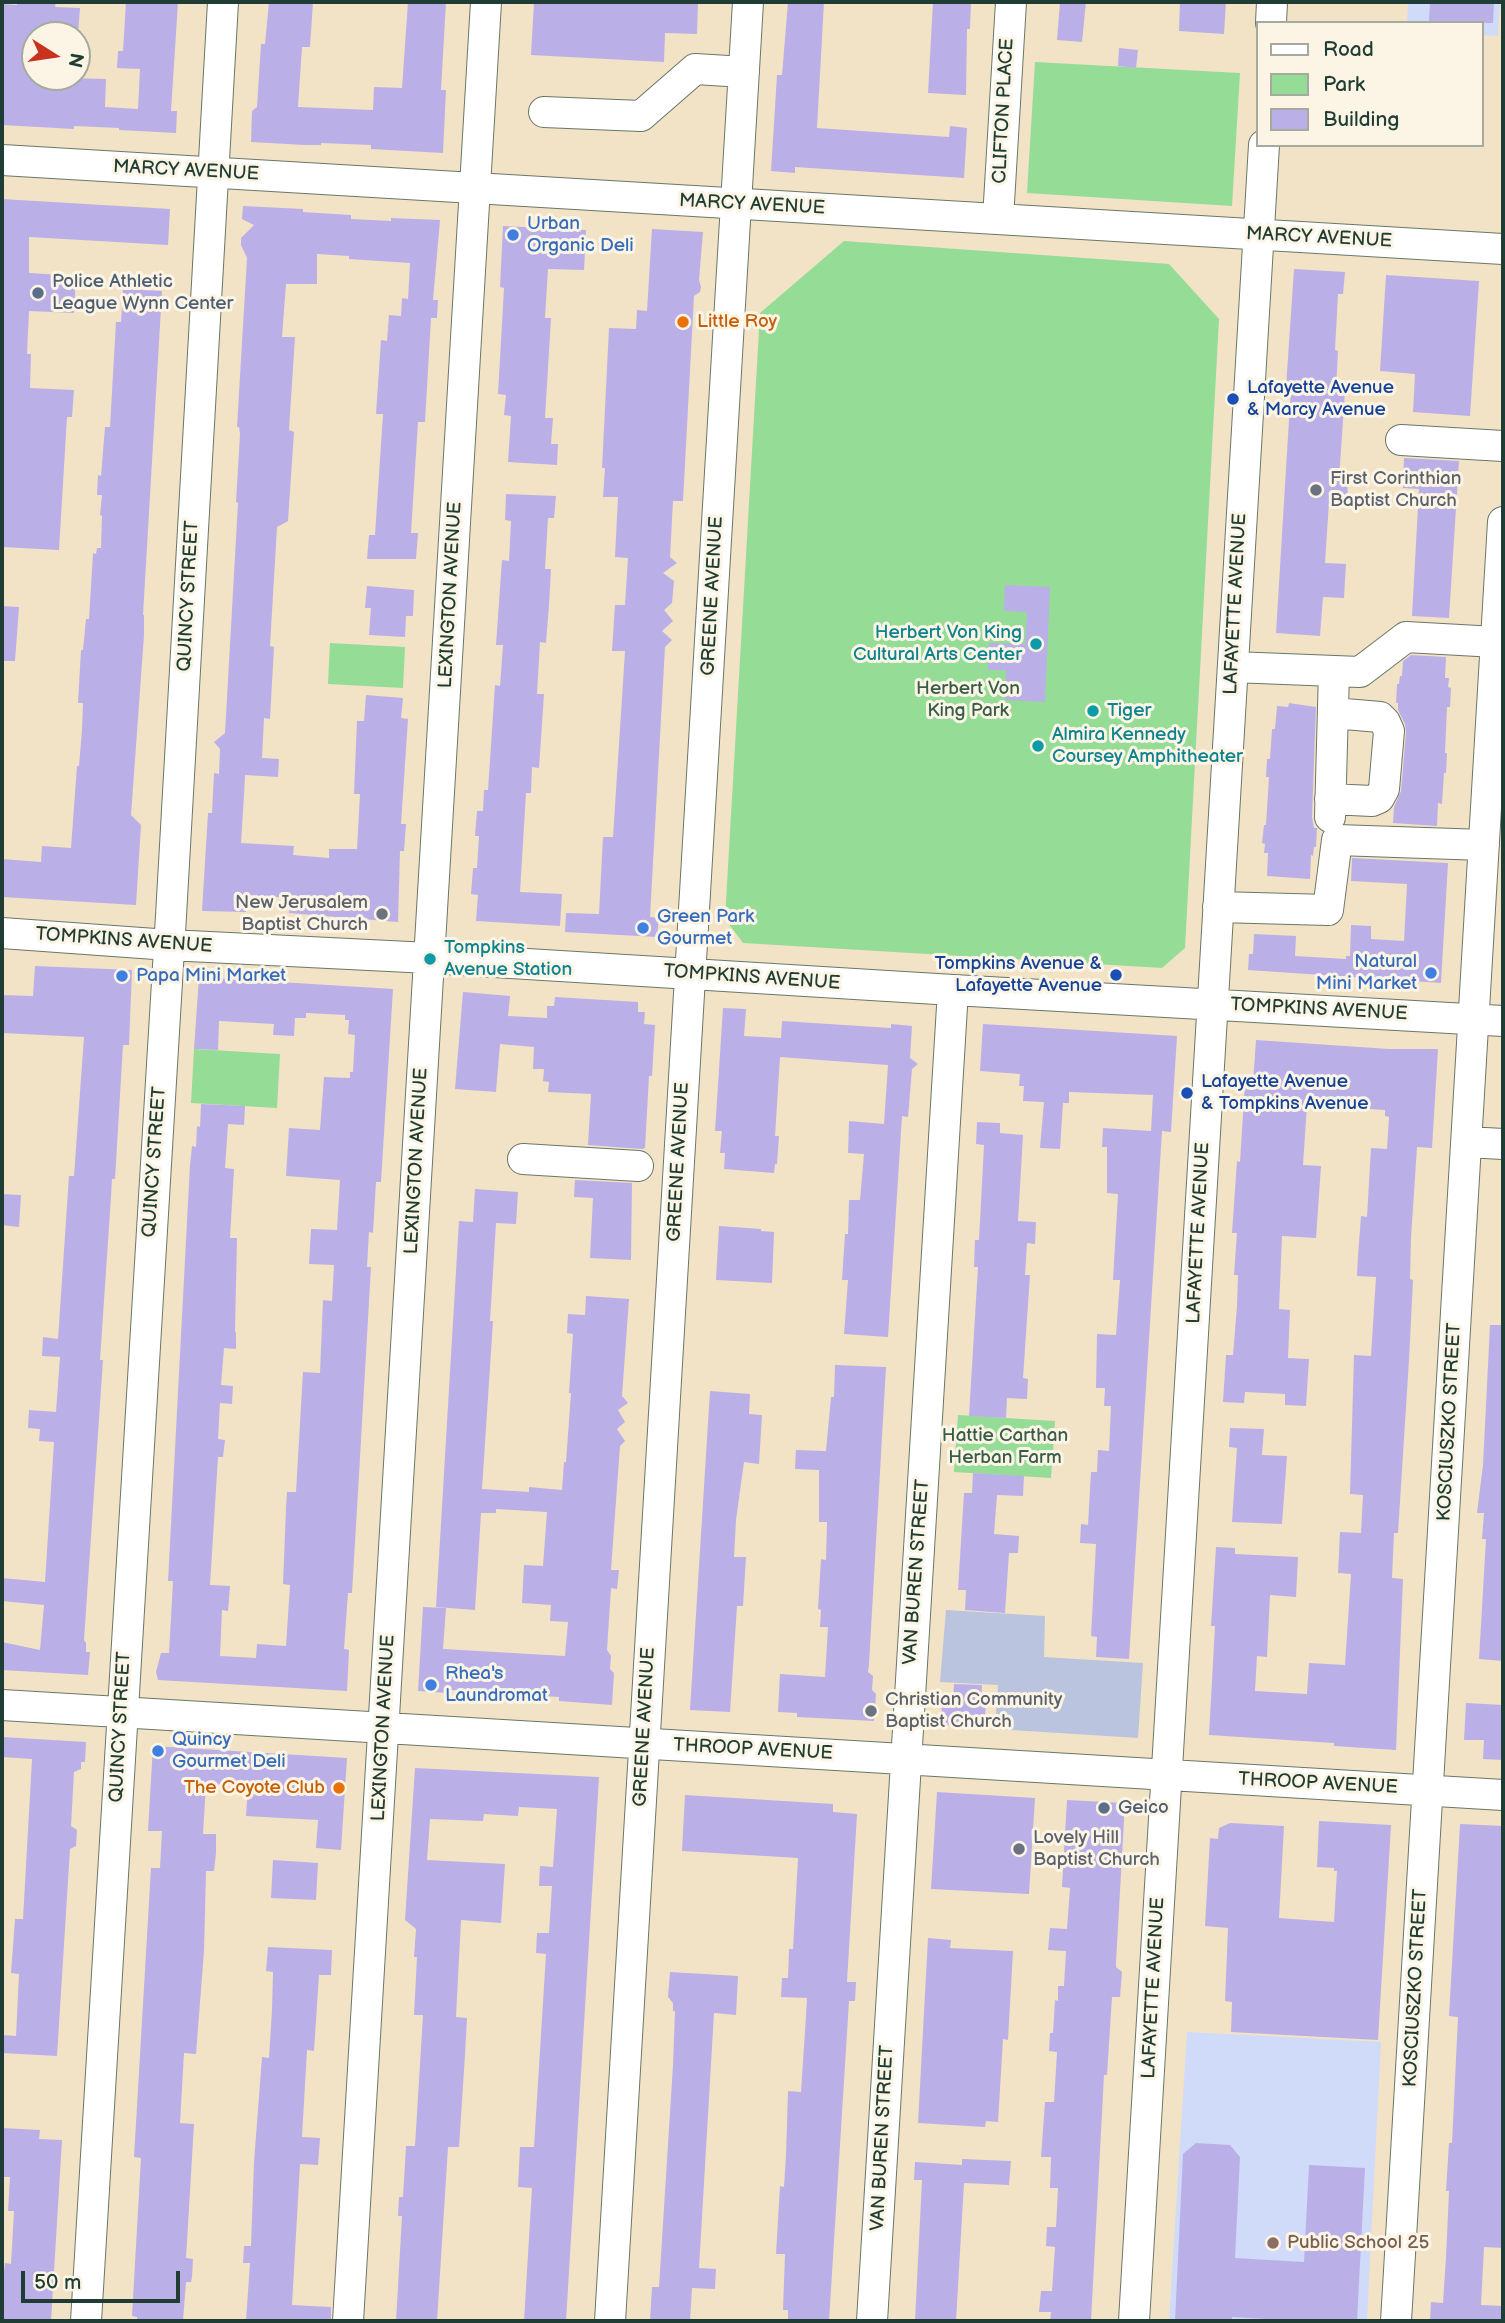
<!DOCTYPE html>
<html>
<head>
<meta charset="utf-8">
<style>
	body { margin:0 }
	#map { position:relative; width:1505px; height:2323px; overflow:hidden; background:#f2e3c6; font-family:"Balsamiq Sans",sans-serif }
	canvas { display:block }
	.frame { position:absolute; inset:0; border:4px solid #1f3d34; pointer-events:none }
	.legend { position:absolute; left:1256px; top:21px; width:228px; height:126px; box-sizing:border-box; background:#fcf5e5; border:2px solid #a4ab9e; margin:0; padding:9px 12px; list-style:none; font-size:21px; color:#1f3d34 }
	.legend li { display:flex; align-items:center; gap:14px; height:35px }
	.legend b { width:35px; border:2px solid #a4ab9e }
	.north { position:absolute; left:21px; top:21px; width:70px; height:70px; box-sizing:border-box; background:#fcf5e5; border:2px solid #a4ab9e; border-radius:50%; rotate:102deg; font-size:19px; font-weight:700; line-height:28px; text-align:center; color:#1f3d34 }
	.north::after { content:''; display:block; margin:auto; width:24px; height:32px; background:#c8321e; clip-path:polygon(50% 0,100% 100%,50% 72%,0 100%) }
	.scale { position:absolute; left:21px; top:2271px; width:159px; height:32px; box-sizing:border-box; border:4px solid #1f3d34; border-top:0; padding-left:9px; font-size:21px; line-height:24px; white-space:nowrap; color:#1f3d34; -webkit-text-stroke:5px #fcf5e5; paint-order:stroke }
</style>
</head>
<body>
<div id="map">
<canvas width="1505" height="2323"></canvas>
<div class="frame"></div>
<ul class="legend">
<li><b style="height:9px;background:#fff"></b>Road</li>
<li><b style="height:19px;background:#95dc96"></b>Park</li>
<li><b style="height:19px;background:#bab0e7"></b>Building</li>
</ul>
<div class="north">N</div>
<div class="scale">50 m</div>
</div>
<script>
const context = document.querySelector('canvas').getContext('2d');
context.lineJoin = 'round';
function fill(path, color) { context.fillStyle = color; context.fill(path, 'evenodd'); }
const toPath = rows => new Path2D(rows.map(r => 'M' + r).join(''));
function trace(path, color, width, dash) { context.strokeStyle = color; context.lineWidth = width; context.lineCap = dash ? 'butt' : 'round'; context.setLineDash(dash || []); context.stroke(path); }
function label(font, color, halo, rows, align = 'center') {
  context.font = font + ' "Balsamiq Sans",sans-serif'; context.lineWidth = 6; context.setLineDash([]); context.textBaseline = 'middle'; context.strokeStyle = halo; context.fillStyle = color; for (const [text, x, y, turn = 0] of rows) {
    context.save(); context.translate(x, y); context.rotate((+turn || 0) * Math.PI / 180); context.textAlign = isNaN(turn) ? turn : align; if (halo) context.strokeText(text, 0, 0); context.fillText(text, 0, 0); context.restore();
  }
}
fill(toPath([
	[1408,2,1500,2,1498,36,1482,35,1482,23,1407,23],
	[1187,2032,1381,2042,1367,2321,1169,2321]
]), '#d0daf9');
fill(toPath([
	[946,1610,1045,1616,1044,1657,1143,1663,1138,1738,995,1729,998,1685,940,1682]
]), '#bac4de');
fill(toPath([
	[1035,62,1240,73,1232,206,1027,193],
	[844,241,1169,264,1219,319,1185,948,1162,968,743,943,725,919,760,313],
	[330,643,405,647,403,688,328,684],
	[194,1049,280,1054,277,1108,191,1103],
	[958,1415,1055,1421,1051,1478,954,1472]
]), '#95dc96');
fill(toPath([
	[17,2,56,2,55,7,80,8,78,35,35,35,35,77,106,79,105,107,138,109,140,69,117,68,118,51,123,51,126,2,178,2,171,111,177,111,176,133,119,130,119,128,74,126,74,129,2,125,2,4,17,5],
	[269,2,313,2,310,47,302,47,298,107,373,110,374,87,402,88,408,2,446,2,441,90,446,90,443,153,371,149,371,145,321,143,321,145,305,145,251,142,252,111,257,107,261,44,265,44],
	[534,2,698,2,697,34,665,33,664,62,531,55],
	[788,2,824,2,817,128,949,137,950,126,967,128,964,178,795,167,795,173,771,171,777,75,782,75],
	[933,2,971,2,970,29,967,29,966,95,928,93],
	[1060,2,1086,2,1082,42,1057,40],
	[1180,2,1226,2,1224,34,1179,31],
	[1430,2,1494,2,1493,23,1429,23],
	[1119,48,1138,50,1136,68,1118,66],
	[2,199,170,209,168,245,29,237,29,273,76,276,74,313,29,311,27,354,31,354,30,388,74,390,72,417,67,417,59,550,2,547],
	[243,206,303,209,303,212,351,215,351,219,391,221,391,218,440,220,433,300,438,300,437,318,431,318,425,422,418,422,411,533,418,533,416,559,367,559,369,535,375,535,383,414,376,414,381,340,387,341,389,315,401,316,402,298,408,299,410,263,349,259,349,256,317,254,317,284,286,284,282,337,295,337,289,430,294,432,288,521,277,527,270,646,274,647,270,719,264,718,262,758,279,759,278,777,245,775,244,795,241,843,294,846,293,855,329,858,329,849,357,849,360,794,354,794,357,721,364,721,366,695,403,698,401,718,408,719,401,824,406,824,404,851,400,851,398,922,289,913,290,898,247,895,246,912,202,911,208,813,212,813,214,773,219,774,220,749,214,742,225,733,238,503,236,502,240,434,239,427,237,427,247,258,241,245,241,238,254,225,242,219],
	[503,226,586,230,584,270,548,269,545,318,551,318,545,418,553,418,551,444,558,444,557,465,508,462,511,416,504,415,506,395,498,394,504,288,500,287],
	[652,229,703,232,699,280,701,287,700,292,694,296,683,501,673,501,670,557,677,563,663,573,674,581,672,603,664,610,673,621,662,631,672,640,665,647,650,917,659,918,657,937,565,932,566,913,599,914,603,837,613,837,625,651,612,651,615,605,625,605,628,558,615,557,618,497,603,497,605,468,602,468,609,328,636,329,637,310,647,311],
	[1294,269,1345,272,1343,294,1338,294,1335,350,1338,351,1336,390,1345,391,1339,479,1348,480,1347,504,1329,502,1325,563,1346,564,1345,580,1344,598,1323,597,1320,636,1276,633,1291,387,1286,387],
	[1386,275,1479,281,1470,416,1413,412,1415,374,1380,371],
	[123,289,162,291,143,615,144,615,144,635,131,815,141,825,136,905,2,897,2,859,41,862,42,846,71,848,77,766,79,766,82,730,83,703,78,703,81,650,83,650,86,619,89,619,93,553,96,554,97,548,101,548,102,516,100,515,102,495,97,495,98,475,101,476,105,427,110,427,116,322,121,322],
	[1404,458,1459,461,1449,618,1412,616,1419,489,1403,488],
	[506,494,556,496,554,518,548,518,545,569,551,569,549,605,546,643,540,642,537,694,544,694,539,768,532,767,531,793,526,793,520,892,562,894,560,926,476,921,478,895,471,894,473,868,477,868,479,836,475,836,477,811,483,811,484,790,488,790,495,685,500,686,503,645,496,645,502,560,509,561,511,521,505,520],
	[1005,585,1050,587,1045,702,1005,700,1006,670,988,670,989,643,1025,644,1027,612,1004,611],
	[367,586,414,590,413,616,406,616,405,637,369,635,371,608,365,608],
	[2,606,19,607,15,661,2,661],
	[1411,655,1446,657,1445,678,1449,678,1448,687,1451,688,1450,707,1447,707,1445,753,1447,753,1446,773,1444,773,1442,804,1438,803,1437,826,1393,823,1394,807,1401,791,1406,732,1405,724,1398,710,1398,703,1396,703,1397,684,1399,684,1400,676,1402,676,1403,661],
	[1289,703,1316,707,1312,817,1314,828,1317,828,1316,847,1314,847,1313,856,1311,855,1310,879,1267,876,1268,853,1264,853,1265,844,1262,843,1264,825,1266,825,1269,777,1266,777,1267,759,1270,759,1272,729,1275,729,1277,706,1288,707],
	[1352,858,1448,863,1441,983,1248,970,1249,954,1253,954,1254,934,1296,936,1295,956,1346,959,1346,956,1350,956,1351,925,1371,926,1371,939,1404,941,1407,884,1351,881],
	[35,966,132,970,129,1045,123,1045,115,1179,112,1179,111,1197,100,1360,103,1360,84,1640,86,1643,86,1652,90,1652,88,1675,2,1670,2,1642,40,1650,44,1605,2,1601,2,1578,45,1582,54,1442,39,1441,40,1429,28,1428,29,1410,56,1412,60,1357,42,1356,43,1337,58,1339,69,1176,74,1176,84,1037,2,1033,2,995,33,996],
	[199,977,393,989,381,1182,376,1182,373,1233,369,1232,367,1267,371,1267,358,1492,352,1593,348,1593,344,1649,349,1650,347,1691,158,1680,156,1672,161,1653,169,1653,173,1581,168,1581,190,1165,192,1146,196,1147,197,1126,200,1127,201,1104,245,1106,244,1125,228,1124,225,1168,234,1169,230,1238,237,1238,235,1332,236,1332,236,1349,224,1348,221,1385,233,1386,232,1404,220,1403,218,1439,225,1440,223,1457,218,1457,210,1585,230,1586,228,1611,222,1610,220,1656,256,1658,257,1644,286,1646,290,1585,283,1584,286,1508,287,1492,296,1492,303,1372,320,1373,323,1300,332,1301,334,1265,309,1264,311,1229,337,1230,338,1213,340,1180,286,1176,289,1128,320,1130,324,1077,350,1078,350,1072,353,1072,355,1035,348,1034,349,1020,345,1020,345,1015,306,1013,306,1018,295,1018,294,1036,273,1035,274,1024,219,1021,218,1050,194,1049],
	[463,992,510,996,508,1016,547,1018,547,1006,554,1006,555,997,638,1002,638,1012,645,1012,644,1024,655,1025,652,1076,649,1076,645,1148,642,1149,588,1145,591,1094,548,1092,549,1082,543,1081,544,1069,533,1069,534,1047,500,1044,496,1092,455,1089],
	[723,1008,746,1009,744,1036,781,1038,782,1021,891,1028,891,1024,912,1026,910,1058,918,1064,912,1069,908,1117,902,1116,888,1337,844,1334,848,1280,842,1280,845,1234,848,1234,849,1200,860,1200,864,1154,848,1153,849,1121,884,1124,888,1065,780,1057,775,1136,779,1136,777,1164,775,1164,774,1173,724,1169,725,1153,720,1153,722,1131,715,1131],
	[983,1024,1177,1036,1171,1132,1162,1131,1129,1659,1096,1657,1097,1637,1091,1636,1096,1544,1080,1543,1081,1524,1088,1525,1091,1472,1097,1472,1098,1450,1109,1451,1111,1406,1104,1406,1105,1388,1096,1388,1097,1334,1116,1335,1120,1280,1113,1280,1118,1194,1107,1193,1107,1147,1102,1147,1103,1128,1151,1131,1153,1095,1069,1092,1069,1103,1063,1103,1060,1149,1040,1148,1044,1102,1023,1101,1024,1086,1019,1086,1020,1074,980,1071],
	[1256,1040,1389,1049,1438,1049,1432,1148,1417,1147,1411,1238,1410,1279,1413,1280,1409,1360,1398,1533,1394,1533,1392,1578,1403,1579,1396,1750,1334,1746,1334,1743,1209,1735,1215,1626,1211,1626,1216,1547,1235,1548,1235,1554,1298,1557,1296,1597,1270,1595,1267,1657,1257,1656,1255,1691,1307,1694,1309,1663,1345,1665,1351,1574,1338,1573,1340,1532,1361,1533,1362,1513,1363,1495,1350,1494,1354,1355,1371,1356,1376,1277,1357,1276,1358,1256,1361,1216,1367,1217,1371,1148,1387,1149,1389,1117,1385,1116,1385,1110,1307,1105,1303,1165,1321,1166,1316,1238,1282,1236,1279,1309,1290,1310,1288,1358,1309,1359,1306,1406,1285,1405,1285,1394,1245,1392,1244,1403,1223,1402,1226,1355,1233,1355,1237,1306,1238,1275,1234,1275,1237,1233,1232,1233,1237,1161,1240,1162,1245,1082,1253,1083],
	[977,1122,1000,1123,1000,1133,1023,1135,1018,1221,1036,1222,1035,1244,1027,1243,1025,1275,1030,1275,1023,1378,1028,1379,1027,1399,1007,1398,1006,1418,969,1416,978,1267,974,1267,975,1240,979,1240,984,1145,976,1144],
	[575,1180,632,1183,631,1260,590,1258,593,1198,574,1197],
	[475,1189,518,1192,516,1224,496,1223,490,1321,493,1321,482,1489,529,1492,529,1487,562,1490,564,1462,566,1462,571,1393,569,1393,573,1334,567,1333,568,1314,585,1315,586,1296,629,1299,622,1396,628,1403,618,1410,625,1422,617,1429,625,1441,620,1446,611,1570,619,1570,617,1589,611,1588,607,1650,611,1656,610,1669,614,1673,612,1705,559,1701,559,1697,452,1690,448,1693,418,1691,423,1607,446,1608,443,1649,565,1656,568,1622,550,1621,551,1605,522,1603,524,1565,543,1566,547,1512,496,1509,496,1513,481,1513,475,1610,436,1607,459,1221,473,1222],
	[2,1194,21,1195,19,1227,2,1225],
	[719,1226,761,1229,761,1231,774,1232,772,1283,716,1280],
	[1490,1325,1503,1325,1503,1661,1479,1659,1486,1539,1482,1539,1484,1513,1477,1513,1483,1465],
	[835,1365,886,1367,869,1664,868,1672,873,1676,872,1690,876,1694,874,1721,797,1717,797,1713,778,1712,780,1674,825,1677,828,1627,820,1627,821,1610,818,1609,821,1559,826,1560,827,1522,819,1522,819,1470,795,1469,796,1450,826,1451,831,1397,834,1397],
	[710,1391,750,1394,749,1414,762,1415,759,1464,744,1462,736,1520,734,1557,746,1557,743,1606,737,1606,730,1712,690,1710],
	[1230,1428,1264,1429,1262,1455,1287,1456,1282,1524,1232,1522,1237,1448,1229,1447],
	[973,1473,1024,1476,1023,1496,997,1495,994,1534,1019,1536,1018,1553,1009,1553,1005,1613,965,1610,966,1590,958,1590,964,1493,972,1493],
	[954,1684,982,1685,981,1704,986,1704,984,1728,941,1725,942,1702,953,1702],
	[1466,1703,1503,1705,1503,1760,1483,1759,1484,1740,1464,1740],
	[2,1737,86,1742,85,1762,81,1762,81,1769,74,1772,71,1826,77,1830,76,1846,70,1849,57,2056,2,2053,2,2035,16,2036,19,1974,11,1973,15,1919,23,1919,32,1759,2,1757],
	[153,1746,347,1758,341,1850,316,1848,318,1820,246,1816,248,1786,206,1784,203,1834,216,1834,216,1853,214,1871,206,1871,204,1951,196,2054,184,2053,180,2123,194,2124,186,2258,193,2259,192,2277,191,2282,186,2282,183,2321,137,2321,137,2317,132,2316,141,2158,134,2157,151,1868,160,1868,162,1831,148,1831],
	[415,1768,599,1777,566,2321,524,2321,532,2188,518,2187,520,2147,534,2147,546,1954,536,1953,537,1933,549,1933,552,1886,539,1886,540,1866,553,1867,557,1809,519,1807,518,1816,484,1814,483,1821,430,1819,427,1860,505,1864,501,1923,461,1920,456,2017,467,2018,465,2055,459,2147,448,2147,437,2321,396,2321,402,2216,398,2216,399,2197,403,2197,406,2146,415,2146,423,2015,414,2015,417,1957,414,1957,416,1929,405,1920],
	[937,1792,1035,1798,1029,1894,931,1889],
	[685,1795,833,1804,833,1812,857,1814,847,1982,856,1982,855,2001,849,2001,829,2321,788,2321,788,2310,783,2310,785,2254,776,2254,780,2186,784,2187,786,2155,788,2091,801,2092,806,2016,807,1998,781,1997,782,1978,788,1978,789,1949,793,1949,798,1858,682,1851],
	[1067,1800,1125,1803,1116,1962,1116,1967,1122,1972,1120,1997,1112,1997,1107,2075,1104,2075,1091,2321,1050,2321,1051,2312,1039,2312,1041,2291,1052,2291,1055,2247,1046,2246,1047,2227,1056,2227,1057,2208,1058,2188,1050,2188,1051,2157,1041,2157,1045,2102,1054,2102,1057,2052,1049,2051,1050,2033,1053,2033,1055,2000,1058,2001,1058,1986,1064,1986,1066,1951,1048,1950,1050,1928,1067,1929,1070,1888,1062,1887],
	[1319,1821,1391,1825,1378,2040,1231,2032,1232,2002,1225,2001,1228,1928,1205,1926,1210,1838,1218,1839,1219,1828,1230,1823,1284,1826,1279,1918,1334,1922,1337,1871,1334,1871,1334,1868,1317,1867],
	[1460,1824,1503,1826,1503,2173,1501,2210,1503,2210,1503,2248,1484,2247,1481,2305,1503,2306,1503,2321,1430,2321,1431,2302,1443,2303,1446,2257,1449,2191,1446,2191,1449,2143,1452,2143,1458,2017,1449,2016],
	[273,1860,318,1863,316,1900,271,1898],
	[928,1938,951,1940,950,1948,1013,1951,1008,2040,1003,2039,998,2122,986,2121,985,2127,918,2123],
	[268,1947,332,1950,331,1975,319,1975,314,2051,307,2050,302,2137,320,2138,318,2165,300,2164,292,2305,331,2307,331,2321,246,2321,250,2263,243,2263,244,2246,251,2246,254,2162,262,2057,269,2058,272,2010,273,1972,266,1971],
	[670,1972,738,1976,736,2015,714,2013,699,2268,716,2269,715,2289,692,2288,690,2321,650,2321,652,2287,659,2287,673,2065,675,2011,673,2011,673,2003,668,1997],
	[2,2128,40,2130,39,2139,62,2140,51,2321,2,2321,2,2290,5,2263,11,2264,14,2211,8,2211,10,2177,2,2177],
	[1196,2143,1230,2145,1240,2157,1235,2258,1304,2262,1309,2165,1365,2168,1357,2321,1300,2321,1232,2317,1232,2321,1175,2321,1183,2154],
	[962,2159,1011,2161,1009,2185,964,2183,956,2321,915,2321,922,2180,914,2180,915,2162,962,2165]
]), '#bab0e7');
const minor = toPath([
	[1271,23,1272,2],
	[544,112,641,116,695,69,744,72],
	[2,160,1503,249],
	[998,219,1011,2],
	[1401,440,1503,446],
	[1233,667,1360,672,1406,637,1496,642],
	[1330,799,1372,801,1379,798,1384,789,1389,731,1385,722,1380,717,1333,713],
	[1330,817,1334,671],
	[1218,907,1328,910,1337,840,1484,845],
	[2,933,169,945,429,958,953,990,1503,1021],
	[1467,1142,1503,1144],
	[523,1159,638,1166],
	[2,1705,1503,1795],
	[86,2321,171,916,223,2],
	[348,2321,486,2],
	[610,2321,748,2],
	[872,2321,953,990],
	[1134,2321,1264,145],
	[1396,2321,1503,522]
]);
trace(minor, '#697767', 32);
trace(minor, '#fff', 30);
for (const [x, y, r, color] of [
	[513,235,7,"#3f7fe0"],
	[38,293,7,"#5c6f8a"],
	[683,322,7,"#e8710a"],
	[1233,399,7,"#1a4fb4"],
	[1316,490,7,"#6b7280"],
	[1036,644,7,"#0f9aa8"],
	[1093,711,7,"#0f9aa8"],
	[1038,746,7,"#0f9aa8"],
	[382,914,7,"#6b7280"],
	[643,928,7,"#3f7fe0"],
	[430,959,7,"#0f9aa8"],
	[1431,973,7,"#3f7fe0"],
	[1116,975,7,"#1a4fb4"],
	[122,976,7,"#3f7fe0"],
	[1187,1093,7,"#1a4fb4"],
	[431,1685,7,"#3f7fe0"],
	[871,1711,7,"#6b7280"],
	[158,1751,7,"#3f7fe0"],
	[339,1788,7,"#e8710a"],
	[1104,1808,7,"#5c6f8a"],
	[1019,1849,7,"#6b7280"],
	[1273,2243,7,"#8d6e63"]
]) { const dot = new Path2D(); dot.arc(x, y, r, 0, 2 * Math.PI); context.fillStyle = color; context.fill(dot); trace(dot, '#fcf5e5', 2.5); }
label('19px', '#1f3d34', '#fcf5e5', [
	["CLIFTON PLACE",1004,111,-87],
	["MARCY AVENUE",186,171,3],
	["MARCY AVENUE",752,205,3],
	["MARCY AVENUE",1319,238,3],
	["LEXINGTON AVENUE",451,595,-87],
	["QUINCY STREET",189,596,-87],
	["GREENE AVENUE",713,596,-87],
	["LAFAYETTE AVENUE",1236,604,-87],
	["TOMPKINS AVENUE",124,941,4],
	["TOMPKINS AVENUE",752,978,4],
	["TOMPKINS AVENUE",1319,1010,3],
	["LEXINGTON AVENUE",417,1161,-87],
	["QUINCY STREET",155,1162,-86],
	["GREENE AVENUE",679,1162,-87],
	["LAFAYETTE AVENUE",1199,1233,-87],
	["KOSCIUSZKO STREET",1450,1422,-87],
	["VAN BUREN STREET",917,1572,-86],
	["QUINCY STREET",121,1727,-87],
	["GREENE AVENUE",645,1727,-87],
	["LEXINGTON AVENUE",384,1728,-87],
	["THROOP AVENUE",753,1750,3],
	["THROOP AVENUE",1318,1784,3],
	["LAFAYETTE AVENUE",1154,1988,-87],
	["KOSCIUSZKO STREET",1416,1988,-87],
	["VAN BUREN STREET",883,2138,-87]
]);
label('19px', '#366cbe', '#fcf5e5', [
	["Urban",527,224],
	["Organic Deli",527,246],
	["Green Park",657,917],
	["Gourmet",657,939],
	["Natural",1417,962,"right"],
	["Mini Market",1417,984,"right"],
	["Papa Mini Market",136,976],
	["Rhea's",445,1674],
	["Laundromat",445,1696],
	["Quincy",172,1740],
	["Gourmet Deli",172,1762]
], 'left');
label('19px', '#4e5e75', '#fcf5e5', [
	["Police Athletic",52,282],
	["League Wynn Center",52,304],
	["Geico",1118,1808]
], 'left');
label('19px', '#c56008', '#fcf5e5', [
	["Little Roy",697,322],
	["The Coyote Club",325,1788,"right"]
], 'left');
label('19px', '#164399', '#fcf5e5', [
	["Lafayette Avenue",1247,388],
	["& Marcy Avenue",1247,410],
	["Tompkins Avenue &",1102,964,"right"],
	["Lafayette Avenue",1102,986,"right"],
	["Lafayette Avenue",1201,1082],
	["& Tompkins Avenue",1201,1104]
], 'left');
label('19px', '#5b616d', '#fcf5e5', [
	["First Corinthian",1330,479],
	["Baptist Church",1330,501],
	["New Jerusalem",368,903,"right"],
	["Baptist Church",368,925,"right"],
	["Christian Community",885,1700],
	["Baptist Church",885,1722],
	["Lovely Hill",1033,1838],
	["Baptist Church",1033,1860]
], 'left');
label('19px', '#0d838f', '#fcf5e5', [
	["Herbert Von King",1022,633,"right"],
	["Cultural Arts Center",1022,655,"right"],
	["Tiger",1107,711],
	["Almira Kennedy",1052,735],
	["Coursey Amphitheater",1052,757],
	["Tompkins",444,948],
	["Avenue Station",444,970]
], 'left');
label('19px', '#375d48', '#fcf5e5', [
	["Herbert Von",968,689],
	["King Park",968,711],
	["Hattie Carthan",1005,1436],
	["Herban Farm",1005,1458]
]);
label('19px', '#785e54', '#fcf5e5', [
	["Public School 25",1287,2243]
], 'left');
</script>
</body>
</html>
